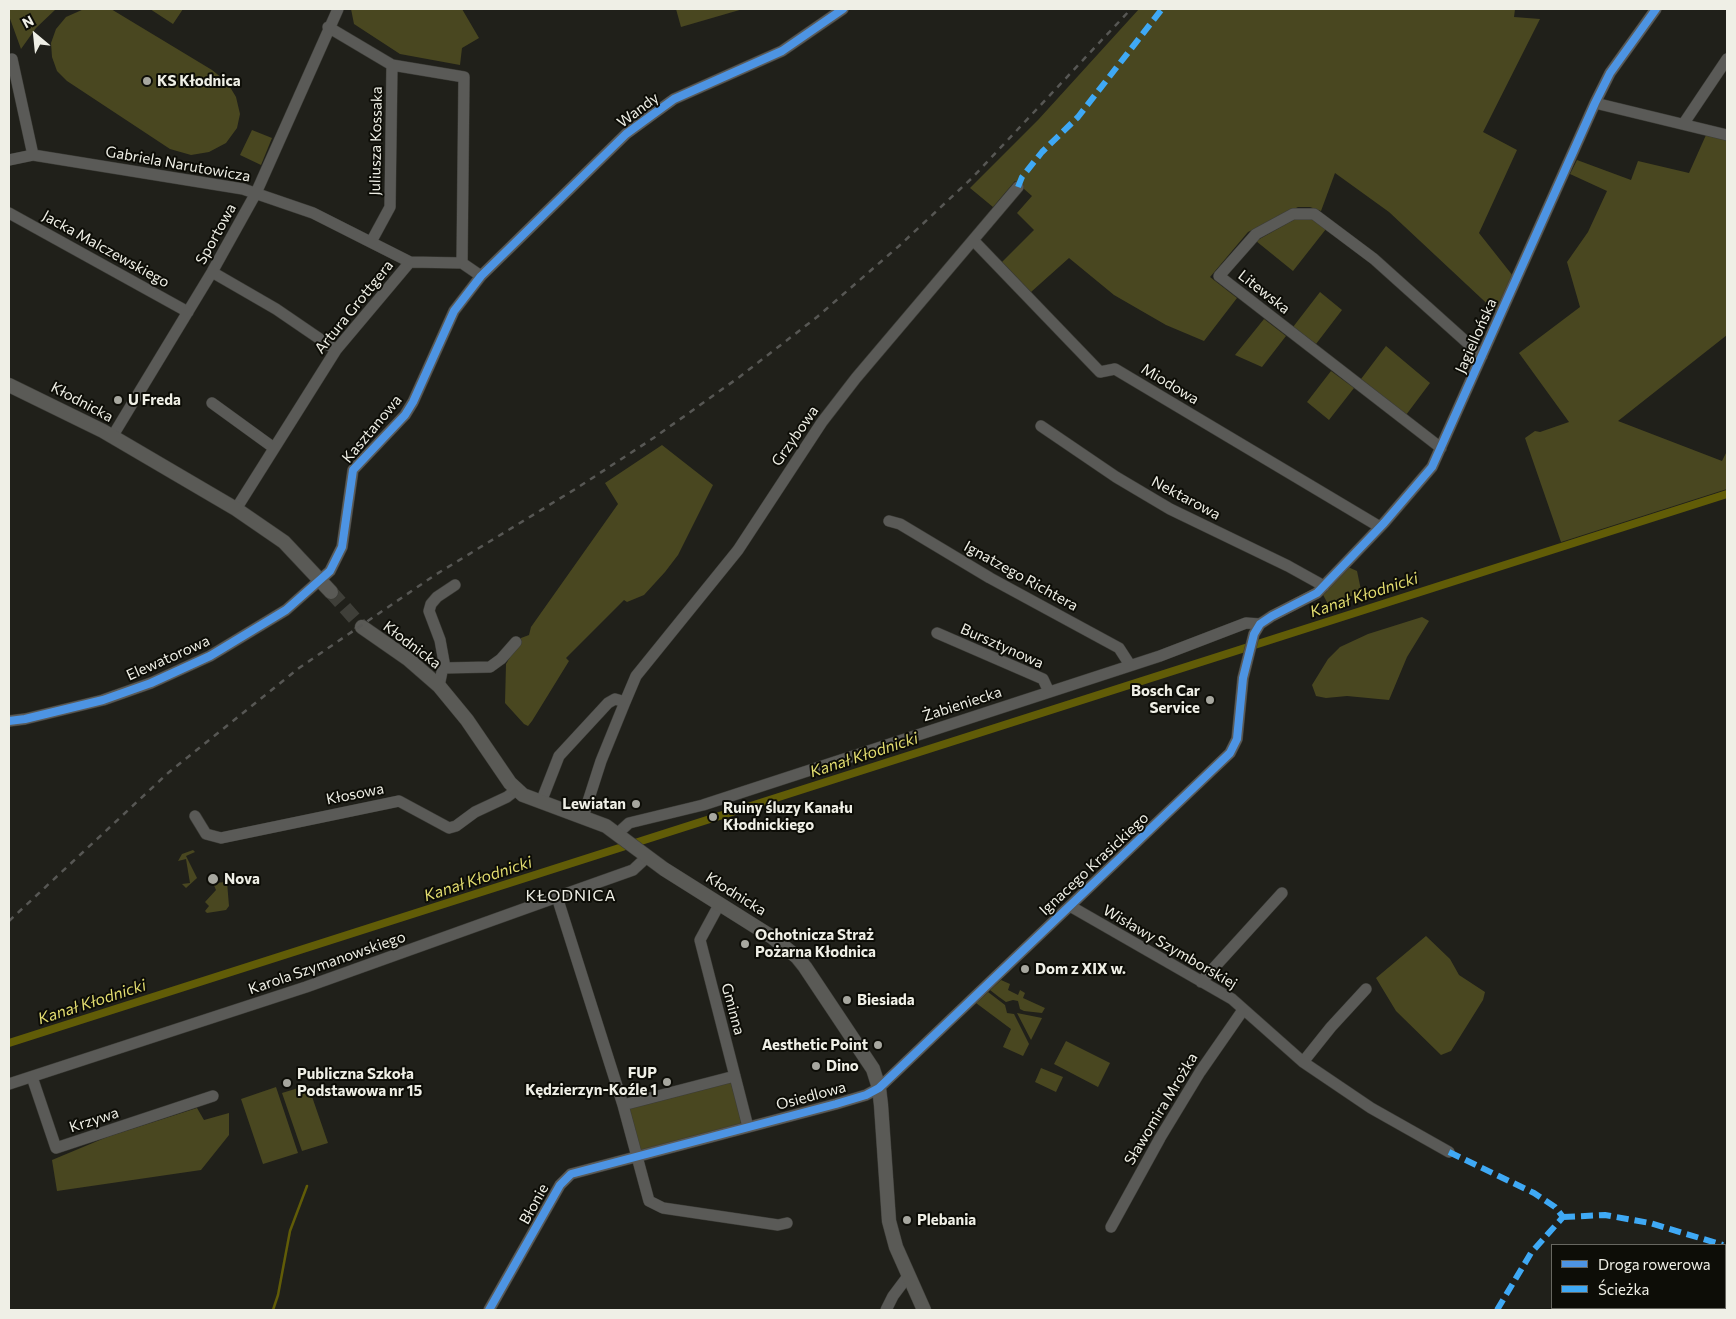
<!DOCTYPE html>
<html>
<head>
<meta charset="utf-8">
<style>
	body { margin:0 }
	#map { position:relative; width:1736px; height:1319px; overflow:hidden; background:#20201a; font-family:Commissioner,sans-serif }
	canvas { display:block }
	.frame { position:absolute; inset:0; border:10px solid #efefe6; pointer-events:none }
	.legend { position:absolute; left:1551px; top:1244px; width:175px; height:65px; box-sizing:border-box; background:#0d0d07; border:1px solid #676760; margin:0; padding:6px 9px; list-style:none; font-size:15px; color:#efefe6 }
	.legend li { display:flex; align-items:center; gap:10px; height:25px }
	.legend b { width:25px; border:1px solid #676760 }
	.north { position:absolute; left:10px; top:10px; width:50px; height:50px; -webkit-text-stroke:4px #0d0d07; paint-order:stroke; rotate:332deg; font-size:14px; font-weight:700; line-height:20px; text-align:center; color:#efefe6 }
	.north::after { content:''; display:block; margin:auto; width:18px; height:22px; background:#efefe6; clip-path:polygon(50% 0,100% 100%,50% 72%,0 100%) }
</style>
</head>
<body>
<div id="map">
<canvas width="1736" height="1319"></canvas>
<div class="frame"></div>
<ul class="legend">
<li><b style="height:6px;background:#4d94e3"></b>Droga rowerowa</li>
<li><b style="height:6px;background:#3fa9f5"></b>Ścieżka</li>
</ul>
<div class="north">N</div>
</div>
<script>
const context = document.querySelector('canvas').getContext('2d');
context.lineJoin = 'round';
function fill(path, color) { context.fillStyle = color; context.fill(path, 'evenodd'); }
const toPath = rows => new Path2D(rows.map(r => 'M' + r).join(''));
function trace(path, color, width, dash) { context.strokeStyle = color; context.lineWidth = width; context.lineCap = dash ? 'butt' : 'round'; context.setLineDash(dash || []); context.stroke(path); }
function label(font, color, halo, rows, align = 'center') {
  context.font = font + ' Commissioner,sans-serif'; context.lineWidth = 4; context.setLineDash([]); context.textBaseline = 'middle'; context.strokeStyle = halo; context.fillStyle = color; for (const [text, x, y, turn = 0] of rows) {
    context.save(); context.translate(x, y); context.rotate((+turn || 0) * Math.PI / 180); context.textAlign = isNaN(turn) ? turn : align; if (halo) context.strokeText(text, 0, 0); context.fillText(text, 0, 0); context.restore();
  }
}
fill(toPath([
	[9,9,56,9,36,28,21,49,9,16],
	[84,9,111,9,212,70,227,82,236,97,240,114,237,128,226,143,209,152,191,155,170,149,67,81,57,71,52,57,51,43,56,29,66,17],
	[150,9,183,9,173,24],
	[351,9,462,9,479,38,462,48,460,65,400,54,354,24],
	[676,9,743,9,681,27],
	[1139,9,1515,9,1514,17,1540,19,1483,132,1517,150,1479,233,1513,276,1497,313,1389,212,1335,173,1321,211,1310,207,1298,207,1248,232,1210,277,1237,298,1204,341,1166,325,1114,295,1069,258,1031,292,1002,262,1034,230,1017,213,1032,196,1015,181,993,207,970,188,1038,120],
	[252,130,272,138,261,165,240,155],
	[1706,135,1727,140,1727,335,1618,421,1722,461,1727,451,1727,489,1561,542,1525,438,1535,431,1540,432,1569,422,1519,353,1580,307,1567,262,1588,232,1607,191,1570,174,1577,160,1631,180,1638,161,1689,173],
	[1306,218,1313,220,1326,229,1293,271,1256,241,1295,219],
	[1320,292,1342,310,1316,344,1293,327],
	[1264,319,1286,336,1262,367,1235,355],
	[1386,346,1430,383,1406,415,1361,379],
	[1331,371,1354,388,1329,420,1307,402],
	[662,445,713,485,678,555,665,572,644,595,627,602,624,600,566,658,569,661,532,721,528,726,524,724,505,703,506,664,521,638,529,635,531,627,618,504,605,483],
	[1348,567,1357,571,1361,590,1358,594,1328,604,1322,593],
	[1422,617,1429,621,1407,657,1389,700,1347,696,1326,698,1316,696,1312,685,1328,659,1340,647,1368,634],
	[193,850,195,852,186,856,197,878,186,888,182,884,190,883,186,859,178,861,182,854],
	[227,882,229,906,226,910,207,913,205,911,209,906,205,902,216,890,213,883],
	[1426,936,1450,959,1459,975,1485,992,1483,1000,1451,1051,1441,1055,1396,1011,1376,978],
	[1001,980,1010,984,1008,990,1018,995,1020,990,1025,993,1023,998,1045,1008,1042,1013,1024,1011,1020,1009,1018,1001,1013,1000,1006,1002,999,997,990,990],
	[988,992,1005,1005,1007,1013,1014,1014,1029,1044,1023,1056,1003,1047,1011,1029,976,1003],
	[1017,1013,1042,1018,1031,1040],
	[1066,1041,1110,1063,1098,1087,1054,1064],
	[1041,1068,1063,1077,1056,1092,1035,1082],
	[732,1080,742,1120,740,1124,641,1151,629,1107],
	[308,1085,328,1143,302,1151,282,1093],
	[276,1087,298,1153,263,1164,241,1099],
	[197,1108,204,1120,229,1113,229,1135,201,1170,57,1191,52,1160,107,1137]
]), '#494720');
trace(toPath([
	[273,1310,278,1295,290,1231,307,1186]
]), '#615c07', 2.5);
trace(toPath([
	[9,1043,1727,494]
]), '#615c07', 8);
trace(toPath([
	[331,592,362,627]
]), '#3f3f39', 14, [14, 7]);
const minor = toPath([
	[328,27,392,65,464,77,462,263],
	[9,60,12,59,33,155],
	[1595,103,1727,135],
	[1684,123,1727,59],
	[9,160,33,155,243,189,313,213,410,262,462,263,481,276],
	[9,213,188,312],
	[973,240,1100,372,1115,369,1380,527],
	[371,242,390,207,392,65],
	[212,272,276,309,336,350],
	[212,403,274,448],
	[1041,426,1116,477,1170,509,1288,566,1324,586],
	[112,437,212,272,256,193,338,9],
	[1441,448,1219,276,1256,234,1293,214,1314,214,1374,259,1482,356],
	[236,509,336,350,410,262],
	[889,521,900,524,990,578,1119,648,1130,665],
	[937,633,1043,679,1049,692],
	[444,668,490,667,501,659,516,642],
	[439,686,444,662,440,640,429,611,431,604,437,597,455,585],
	[9,721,25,719,103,700,151,683,210,656,286,610,330,571,342,547,353,470,405,415,413,402,454,311,481,276,626,134,652,115,674,99,782,51,843,9],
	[541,802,559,756,608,703,615,699,625,702,636,676,738,550,822,422,856,378,1018,187],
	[195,816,206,834,221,838,399,801,449,828,456,826,475,812,507,797,516,790],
	[583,817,601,761,625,702],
	[617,834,629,823,703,805,1160,656,1246,623,1260,624],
	[557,897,623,1105,649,1201,663,1208,778,1225,787,1223],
	[720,903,700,940,748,1127],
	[1070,906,1232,999,1303,1062,1371,1108,1449,1152],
	[1201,982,1282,893],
	[1303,1062,1331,1027,1366,989],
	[32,1077,56,1148,213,1096],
	[9,1084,306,987,557,897,633,870,648,856],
	[623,1105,735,1076],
	[1111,1227,1160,1138,1200,1072,1243,1010],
	[489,1310,560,1185,571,1174,836,1104,866,1095,879,1088,1230,753,1237,739,1243,678,1254,634,1260,624,1272,616,1317,593,1384,523,1432,467,1595,103,1610,73,1656,9],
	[886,1310,893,1296,908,1276]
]);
const major = toPath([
	[9,385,103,431,236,509,284,542,331,592],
	[362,627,408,659,439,686,467,720,510,783,523,795,606,826,664,869,772,937,797,957,805,967,873,1069,879,1088,881,1105,889,1221,896,1247,924,1310]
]);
trace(minor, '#3c3c37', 12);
trace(major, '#3c3c37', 15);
trace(minor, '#5a5a57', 11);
trace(major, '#5a5a56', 14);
trace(toPath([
	[9,921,168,773,299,668,435,575,577,488,655,437,738,378,817,317,899,246,972,178,1131,9]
]), '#575754', 2.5, [6, 6]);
trace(toPath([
	[1018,187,1022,177,1042,152,1078,117,1162,9],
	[1449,1152,1534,1193,1555,1207,1563,1217],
	[1563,1217,1605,1215,1650,1223,1723,1245],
	[1497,1310,1531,1253,1563,1217]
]), '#3fa9f5', 6, [12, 6]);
trace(toPath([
	[9,721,25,719,103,700,151,683,210,656,286,610,330,571,342,547,353,470,405,415,413,402,454,311,481,276,626,134,652,115,674,99,782,51,843,9],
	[489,1310,560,1185,571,1174,836,1104,866,1095,879,1088,1230,753,1237,739,1243,678,1254,634,1260,624,1272,616,1317,593,1384,523,1432,467,1595,103,1610,73,1656,9]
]), '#4d94e3', 8);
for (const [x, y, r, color] of [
	[147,81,5,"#a7a79f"],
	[118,400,5,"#a7a79f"],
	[1210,700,5,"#a7a79f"],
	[636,804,5,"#a7a79f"],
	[713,817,5,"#a7a79f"],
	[213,879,6,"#a7a79f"],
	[745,944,5,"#a7a79f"],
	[1025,969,5,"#a7a79f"],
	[847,1000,5,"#a7a79f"],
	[878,1045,5,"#a7a79f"],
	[816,1066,5,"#a7a79f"],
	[667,1082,5,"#a7a79f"],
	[287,1083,5,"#a7a79f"],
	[907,1220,5,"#a7a79f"]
]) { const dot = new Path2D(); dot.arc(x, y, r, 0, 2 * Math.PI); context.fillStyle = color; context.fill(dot); trace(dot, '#0d0d07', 2); }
label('bold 15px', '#efefe6', '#0d0d07', [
	["KS Kłodnica",157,81],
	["U Freda",128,400],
	["Bosch Car",1200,691,"right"],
	["Service",1200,708,"right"],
	["Lewiatan",626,804,"right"],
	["Ruiny śluzy Kanału",723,808],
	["Kłodnickiego",723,825],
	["Nova",224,879],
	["Ochotnicza Straż",755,935],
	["Pożarna Kłodnica",755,952],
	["Dom z XIX w.",1035,969],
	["Biesiada",857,1000],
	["Aesthetic Point",868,1045,"right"],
	["Dino",826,1066],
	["FUP",657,1073,"right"],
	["Kędzierzyn-Koźle 1",657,1090,"right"],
	["Publiczna Szkoła",297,1074],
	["Podstawowa nr 15",297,1091],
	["Plebania",917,1220]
], 'left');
label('15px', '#efefe6', '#0d0d07', [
	["Wandy",638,110,-37],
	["Juliusza Kossaka",376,141,-89],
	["Gabriela Narutowicza",178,164,10],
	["Sportowa",216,234,-61],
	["Jacka Malczewskiego",106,249,29],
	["Litewska",1264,292,38],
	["Artura Grottgera",354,307,-51],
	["Jagiellońska",1476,336,-66],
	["Miodowa",1170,384,31],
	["Kłodnicka",82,402,28],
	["Kasztanowa",372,429,-50],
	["Grzybowa",795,436,-55],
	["Nektarowa",1186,498,28],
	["Ignatzego Richtera",1021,576,29],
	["Kłodnicka",412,645,37],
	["Bursztynowa",1002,646,24],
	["Elewatorowa",168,658,-24],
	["Żabieniecka",962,704,-18],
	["Kłosowa",355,794,-11],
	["Ignacego Krasickiego",1094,864,-43],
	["Kłodnicka",736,894,32],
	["Wisławy Szymborskiej",1170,947,30],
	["Karola Szymanowskiego",327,963,-19],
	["Gminna",733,1009,75],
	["Osiedlowa",811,1096,-15],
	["Sławomira Mrożka",1161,1109,-59],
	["Krzywa",94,1120,-18],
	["Błonie",534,1204,-61]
]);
label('italic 16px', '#e2dc6f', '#0d0d07', [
	["Kanał Kłodnicki",1364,595,-18],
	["Kanał Kłodnicki",864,755,-18],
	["Kanał Kłodnicki",478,879,-18],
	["Kanał Kłodnicki",92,1002,-18]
]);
context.letterSpacing = '1px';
label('16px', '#efefe6', '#0d0d07', [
	["KŁODNICA",571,896]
]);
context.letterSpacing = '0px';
</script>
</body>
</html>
